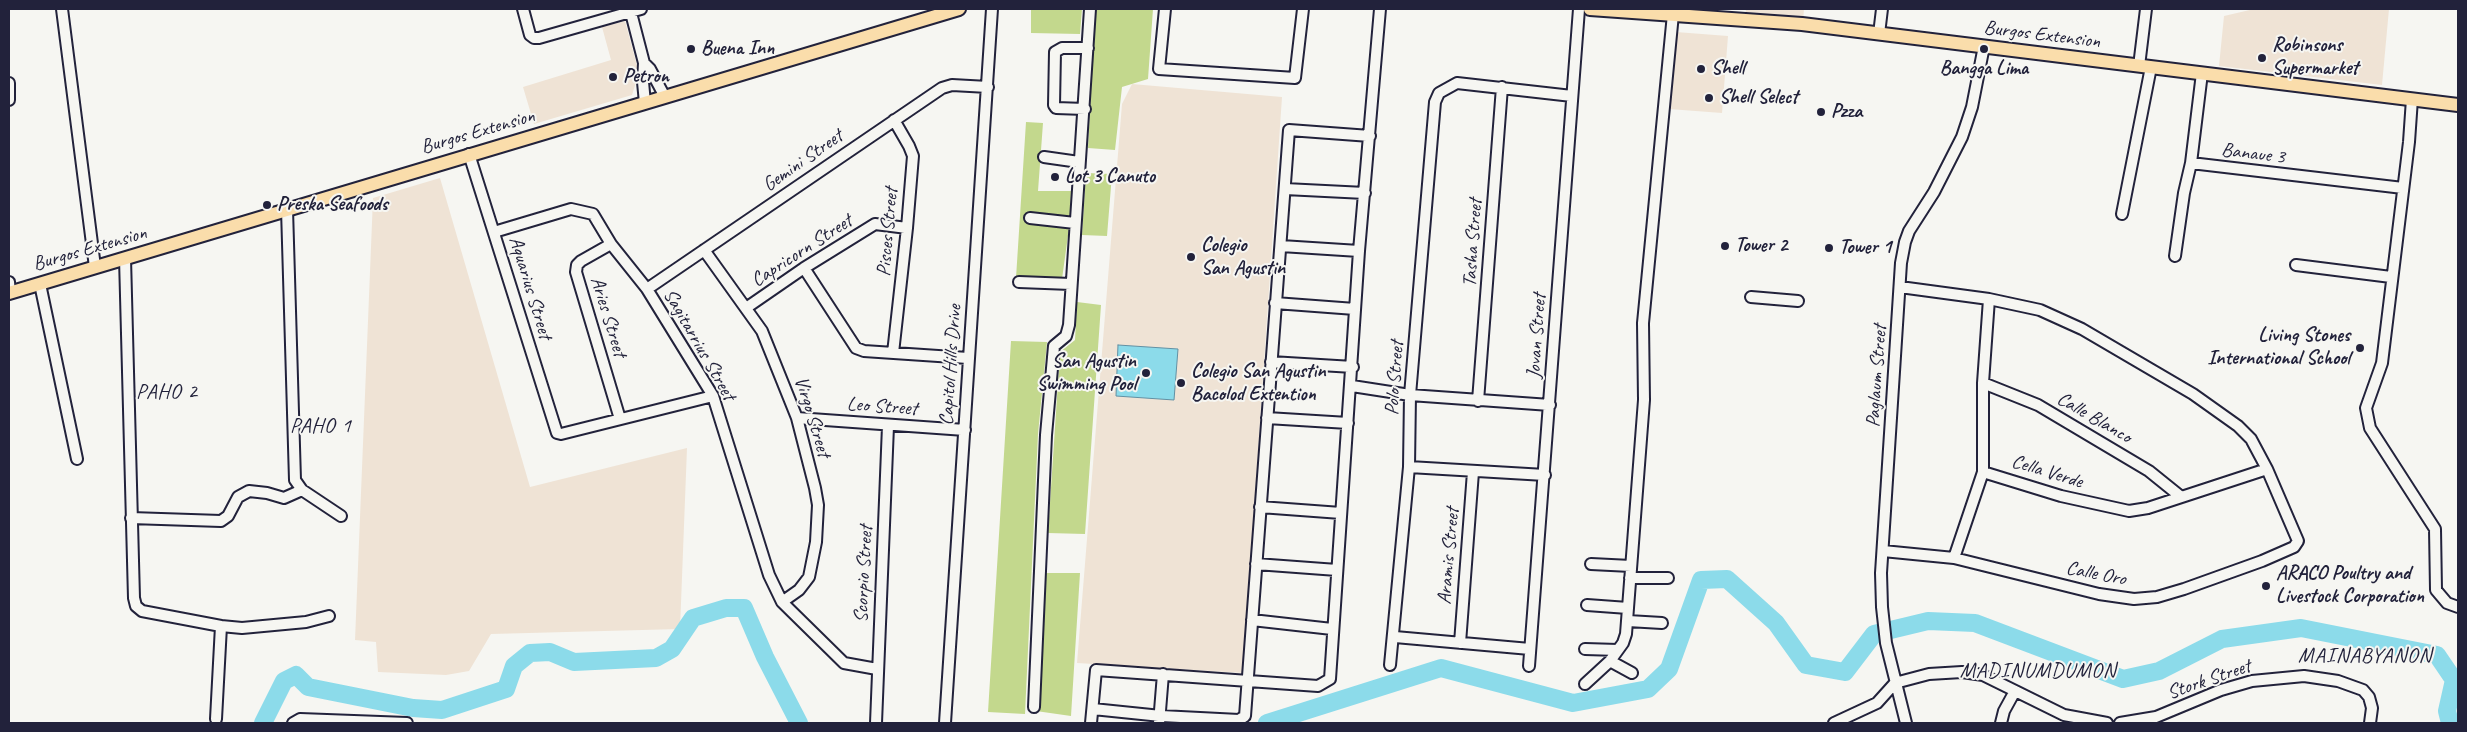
<!DOCTYPE html>
<html>
<head>
<meta charset="utf-8">
<style>
	body { margin:0 }
	#map { position:relative; width:2467px; height:732px; overflow:hidden; background:#f6f6f2; font-family:Caveat,sans-serif }
	canvas { display:block }
	.frame { position:absolute; inset:0; border:10px solid #22223b; pointer-events:none }
</style>
</head>
<body>
<div id="map">
<canvas width="2467" height="732"></canvas>
<div class="frame"></div>
</div>
<script>
const context = document.querySelector('canvas').getContext('2d');
context.lineJoin = 'round';
function fill(path, color) { context.fillStyle = color; context.fill(path, 'evenodd'); }
const toPath = rows => new Path2D(rows.map(r => 'M' + r).join(''));
function trace(path, color, width, dash) { context.strokeStyle = color; context.lineWidth = width; context.lineCap = dash ? 'butt' : 'round'; context.setLineDash(dash || []); context.stroke(path); }
function label(font, color, halo, rows, align = 'center') {
  context.font = font + ' Caveat,sans-serif'; context.lineWidth = 4; context.setLineDash([]); context.textBaseline = 'middle'; context.strokeStyle = halo; context.fillStyle = color; for (const [text, x, y, turn = 0] of rows) {
    context.save(); context.translate(x, y); context.rotate((+turn || 0) * Math.PI / 180); context.textAlign = isNaN(turn) ? turn : align; if (halo) context.strokeText(text, 0, 0); context.fillText(text, 0, 0); context.restore();
  }
}
fill(toPath([
	[1746,9,1804,9,1803,21,1745,16],
	[2254,9,2389,9,2382,85,2219,66,2224,16],
	[625,21,639,73,632,95,534,124,523,87,611,60,602,27],
	[1676,32,1728,36,1722,113,1669,109],
	[1132,84,1282,97,1243,673,1077,663,1122,104],
	[440,178,530,487,687,448,680,629,491,634,469,671,446,675,378,672,376,642,355,640,373,198]
]), '#efe3d5');
fill(toPath([
	[1031,9,1082,9,1080,34,1031,33],
	[1095,9,1153,9,1148,79,1122,87,1115,150,1088,148],
	[1026,122,1043,123,1038,191,1071,191,1070,221,1062,279,1016,278],
	[1086,173,1112,174,1107,236,1082,235],
	[1077,302,1101,305,1085,534,1048,533,1060,352,1075,340],
	[1011,341,1047,342,1038,434,1025,714,988,712],
	[1044,573,1080,573,1071,716,1036,711]
]), '#c3d88d');
const water = toPath([
	[1118,345,1178,349,1174,400,1116,396,1118,345]
]);
fill(water, '#8cdbea');
trace(water, '#6291a4', 1);
trace(toPath([
	[263,723,284,681,296,675,308,687,413,708,442,710,506,689,514,666,530,653,550,652,574,662,656,658,672,649,693,618,726,608,744,608,765,657,799,723],
	[1267,723,1441,668,1573,703,1648,689,1669,669,1701,580,1727,579,1776,623,1806,665,1845,672,1874,634,1928,621,1975,623,2123,679,2159,671,2222,639,2301,628,2437,655,2454,680,2447,711,2450,723]
]), '#8cdbea', 18);
const minor = toPath([
	[62,9,95,267],
	[523,9,530,35,534,38,539,38,641,9],
	[630,9,644,63,643,82,645,103],
	[1165,9,1159,69,1295,78,1303,9],
	[1879,34,1882,9],
	[644,63,650,69,665,97],
	[2139,66,2146,9],
	[9,83,9,100],
	[2412,99,2409,142,2382,363,2366,408,2370,428,2435,529,2436,590,2447,603,2458,607],
	[1085,109,1056,108,1054,105,1055,52,1062,48,1088,48],
	[469,154,557,433,561,434,713,396],
	[1044,157,1079,162],
	[2191,163,2202,73],
	[1285,189,1365,193],
	[287,209,295,480,302,490,341,516],
	[2122,214,2151,67],
	[1030,218,1075,223],
	[494,232,571,209,593,214,611,244,647,289,713,396,769,575,782,602,844,663,877,669],
	[611,244,581,261,577,265,576,272,620,419],
	[1281,246,1359,251],
	[704,250,762,331,797,418,815,488,818,505,816,542,809,577,799,590,782,602],
	[2175,256,2184,193,2191,163,2403,188],
	[125,258,134,598,136,606,142,611,221,626],
	[2296,265,2391,277],
	[804,268,856,348,864,351,968,358],
	[9,282,10,293],
	[1019,282,1071,284],
	[40,284,77,459],
	[647,289,942,88,952,85,988,87],
	[1751,297,1798,301],
	[1989,299,1983,383,1983,472,2061,496,2129,511,2148,508,2267,469],
	[1275,303,1355,309],
	[746,308,804,268,875,224,907,228],
	[893,353,907,228,913,156,909,146,894,120],
	[1271,362,1353,367],
	[1983,383,2038,405,2149,471,2180,496],
	[1352,386,1410,395,1550,405],
	[1478,401,1502,87],
	[797,418,965,430],
	[1267,418,1348,423],
	[1409,467,1545,475],
	[1260,507,1341,513],
	[131,518,221,521,228,516,238,497,249,491,267,493,284,498,302,490],
	[1883,551,1954,558,2099,594,2134,599,2157,597,2184,589,2262,561,2294,547,2298,541,2267,469,2251,439,2238,426,2193,394,2082,329,2040,310,1989,299,1900,287],
	[1954,558,1983,472],
	[1256,564,1337,570],
	[1591,564,1631,566],
	[1630,578,1668,578],
	[1587,605,1628,608],
	[1252,620,1332,629],
	[1628,621,1662,623],
	[1395,637,1530,649],
	[1460,643,1473,472],
	[1585,649,1618,650],
	[1610,661,1632,673],
	[1390,665,1409,467,1410,395,1435,102,1439,93,1457,83,1572,96],
	[1529,666,1579,9],
	[1585,684,1610,661,1623,643,1626,634,1644,400,1643,323,1673,14],
	[1034,707,1046,435,1054,346,1066,336,1069,325,1090,9],
	[1093,709,1161,716,1239,720,1245,716,1289,130,1370,136],
	[216,719,221,626,242,628,306,622,329,616],
	[293,723,300,719,407,723],
	[876,723,888,426],
	[945,723,992,9],
	[1091,723,1096,670,1318,686,1330,679,1359,251,1380,9],
	[1159,723,1163,674],
	[1834,723,1877,703,1895,683,1929,674,1962,672,1983,675,2064,715,2107,723],
	[1906,723,1886,643,1882,607,1881,573,1901,263,1905,242,1909,231,1934,192,1962,137,1972,107,1984,46],
	[2001,723,2004,711,2015,691],
	[2120,723,2156,717,2221,690,2252,681,2304,676,2338,681,2363,690,2369,697,2372,708,2370,723]
]);
const major = toPath([
	[1590,9,1802,24,2458,105],
	[9,293,959,9]
]);
trace(minor, '#22223b', 14);
trace(major, '#22223b', 16);
trace(minor, '#f6f6f2', 10);
trace(major, '#faddab', 12);
for (const [x, y, r, color] of [
	[691,49,5,"#22223b"],
	[1984,49,5,"#22223b"],
	[2262,58,5,"#22223b"],
	[1701,69,5,"#22223b"],
	[613,77,5,"#22223b"],
	[1709,98,5,"#22223b"],
	[1821,112,5,"#22223b"],
	[1055,177,5,"#22223b"],
	[267,205,5,"#22223b"],
	[1725,246,5,"#22223b"],
	[1829,248,5,"#22223b"],
	[1191,257,5,"#22223b"],
	[2360,348,5,"#22223b"],
	[1146,373,5,"#22223b"],
	[1181,383,5,"#22223b"],
	[2266,586,5,"#22223b"]
]) { const dot = new Path2D(); dot.arc(x, y, r, 0, 2 * Math.PI); context.fillStyle = color; context.fill(dot); trace(dot, '#f6f6f2', 2); }
label('20px', '#22223b', '#f6f6f2', [
	["Burgos Extension",2042,35,7],
	["Burgos Extension",478,132,-16],
	["Banaue 3",2253,154,7],
	["Gemini Street",803,161,-35],
	["Pisces Street",888,232,-85],
	["Tasha Street",1473,243,-86],
	["Burgos Extension",90,249,-16],
	["Capricorn Street",802,251,-33],
	["Aquarius Street",530,288,73],
	["Aries Street",608,317,73],
	["Jovan Street",1537,336,-86],
	["Sagitarrius Street",699,345,60],
	["Capitol Hills Drive",951,365,-86],
	["Paglaum Street",1877,376,-86],
	["Polo Street",1395,378,-86],
	["Leo Street",882,407,4],
	["Virgo Street",812,417,73],
	["Calle Blanco",2094,418,30],
	["Cella Verde",2047,472,17],
	["Aramis Street",1449,556,-85],
	["Scorpio Street",864,574,-87],
	["Calle Oro",2096,574,11],
	["Stork Street",2209,680,-19]
]);
label('bold 20px', '#22223b', '#f6f6f2', [
	["Robinsons",2272,46],
	["Supermarket",2272,69],
	["Buena Inn",701,49],
	["Shell",1711,69],
	["Bangga Lima",1984,69,"center"],
	["Petron",623,77],
	["Shell Select",1719,98],
	["Pzza",1831,112],
	["Lot 3 Canuto",1065,177],
	["Preska Seafoods",277,205],
	["Colegio",1201,246],
	["San Agustin",1201,269],
	["Tower 2",1735,246],
	["Tower 1",1839,248],
	["Living Stones",2350,336,"right"],
	["International School",2350,359,"right"],
	["San Agustin",1136,362,"right"],
	["Swimming Pool",1136,385,"right"],
	["Colegio San Agustin",1191,372],
	["Bacolod Extention",1191,395],
	["ARACO Poultry and",2276,574],
	["Livestock Corporation",2276,597]
], 'left');
context.letterSpacing = '1px';
label('21px', '#22223b', '#f6f6f2', [
	["PAHO 2",167,392],
	["PAHO 1",321,426],
	["MAINABYANON",2365,656],
	["MADINUMDUMON",2038,671]
]);
context.letterSpacing = '0px';
</script>
</body>
</html>
